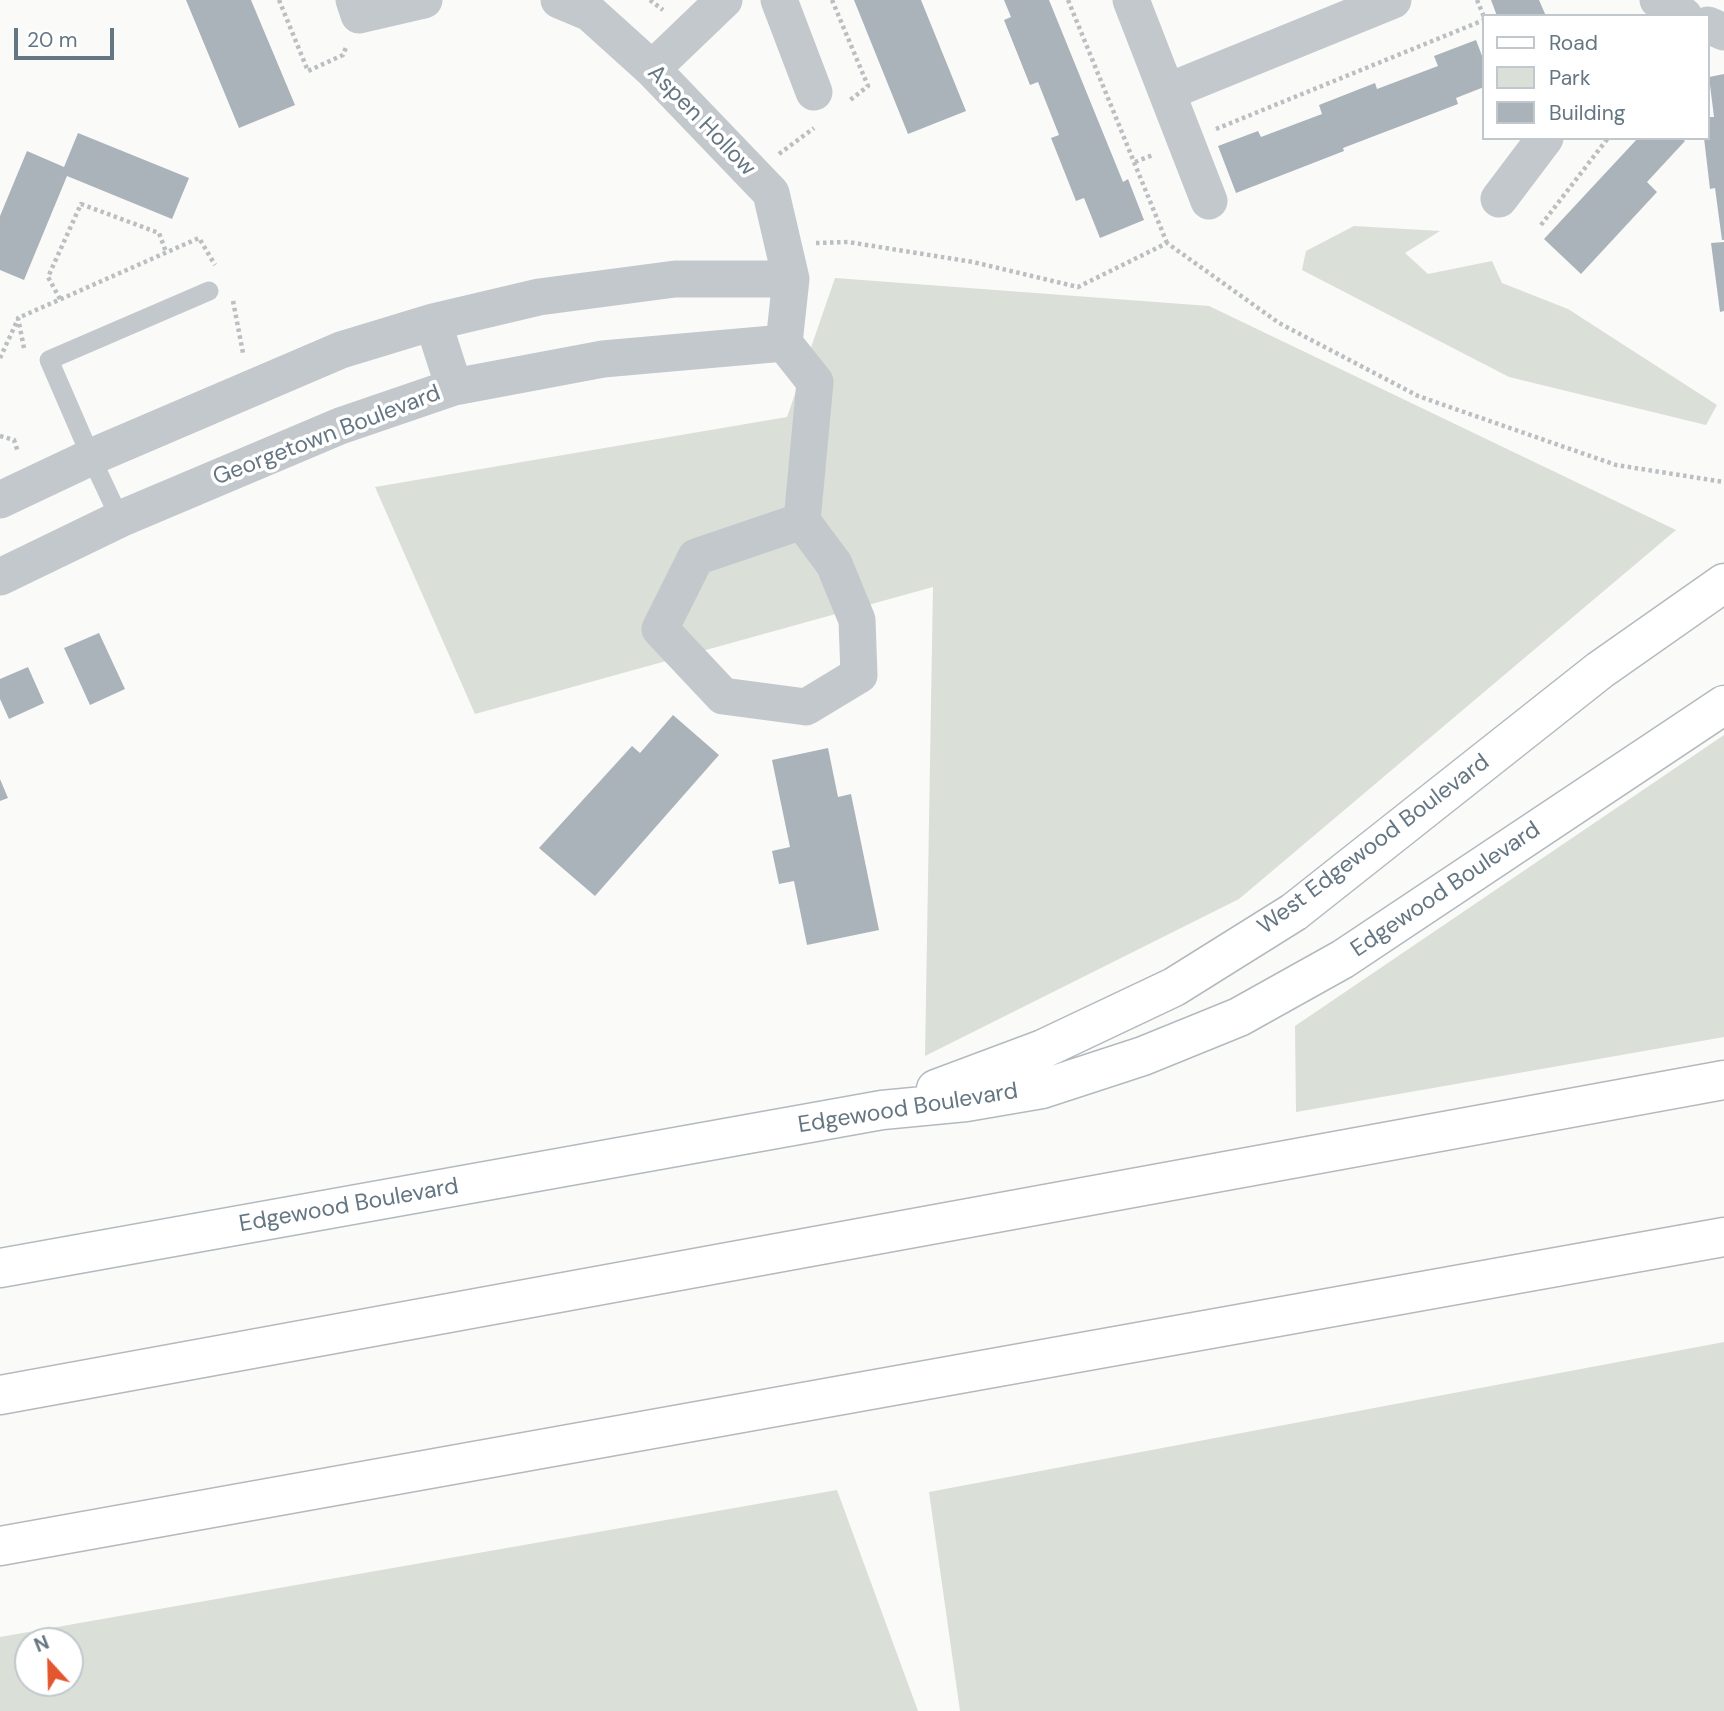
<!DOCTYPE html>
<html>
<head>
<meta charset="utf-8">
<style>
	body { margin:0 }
	#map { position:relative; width:1724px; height:1711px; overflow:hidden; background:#fafaf8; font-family:"DM Sans",sans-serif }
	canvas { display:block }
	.legend { position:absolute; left:1482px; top:14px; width:228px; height:126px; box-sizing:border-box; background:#fff; border:2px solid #c1c8cd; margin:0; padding:9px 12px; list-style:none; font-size:21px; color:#657683 }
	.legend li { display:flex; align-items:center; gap:14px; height:35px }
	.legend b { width:35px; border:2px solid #c1c8cd }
	.north { position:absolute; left:14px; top:1627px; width:70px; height:70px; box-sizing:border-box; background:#fff; border:2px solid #c1c8cd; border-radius:50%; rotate:338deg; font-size:19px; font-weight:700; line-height:28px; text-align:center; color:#657683 }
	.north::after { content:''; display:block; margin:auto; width:24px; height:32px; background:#e4572e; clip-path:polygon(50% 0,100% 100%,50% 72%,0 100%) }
	.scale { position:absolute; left:14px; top:28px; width:100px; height:32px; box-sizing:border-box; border:4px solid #657683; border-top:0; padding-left:9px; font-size:21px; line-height:24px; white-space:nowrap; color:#657683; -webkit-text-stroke:5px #fff; paint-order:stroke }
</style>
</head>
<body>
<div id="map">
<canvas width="1724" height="1711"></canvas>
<ul class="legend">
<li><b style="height:9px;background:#fff"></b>Road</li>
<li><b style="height:19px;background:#dadfd7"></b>Park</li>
<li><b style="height:19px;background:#aab3b9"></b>Building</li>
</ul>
<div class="north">N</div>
<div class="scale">20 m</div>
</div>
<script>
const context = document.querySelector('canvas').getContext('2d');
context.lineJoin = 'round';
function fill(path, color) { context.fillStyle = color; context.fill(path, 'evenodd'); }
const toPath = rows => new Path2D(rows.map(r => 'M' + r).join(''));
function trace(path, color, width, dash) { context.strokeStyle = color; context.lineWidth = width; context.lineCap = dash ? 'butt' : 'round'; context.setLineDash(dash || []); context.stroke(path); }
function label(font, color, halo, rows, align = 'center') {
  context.font = font + ' "DM Sans",sans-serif'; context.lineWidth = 7; context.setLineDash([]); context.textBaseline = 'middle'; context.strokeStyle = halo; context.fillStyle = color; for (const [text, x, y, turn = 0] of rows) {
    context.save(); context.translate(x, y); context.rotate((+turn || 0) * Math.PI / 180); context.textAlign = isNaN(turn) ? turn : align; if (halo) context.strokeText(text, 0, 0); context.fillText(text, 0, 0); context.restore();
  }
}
fill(toPath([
	[1354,226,1440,231,1405,253,1428,274,1492,261,1502,283,1568,309,1717,405,1706,425,1509,377,1302,270,1306,251],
	[835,278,1209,306,1676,530,1239,899,925,1056,933,587,475,714,375,487,787,417],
	[1724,735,1724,1037,1296,1112,1295,1026],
	[1724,1342,1724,1711,960,1711,929,1492],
	[837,1490,918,1711,0,1711,0,1637],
	[28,1641,70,1641,70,1683,28,1683]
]), '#dadfd7');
fill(toPath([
	[186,0,251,0,295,105,239,128],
	[854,0,921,0,966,111,908,134],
	[1004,0,1049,0,1123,182,1128,179,1144,220,1100,238,1084,198,1076,201,1051,138,1059,135,1038,82,1030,85,1004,20,1011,17],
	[1491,0,1539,0,1546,16,1497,16],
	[1476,40,1484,61,1484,87,1456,98,1458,104,1343,148,1344,151,1236,193,1218,146,1258,131,1261,137,1322,114,1319,105,1375,83,1377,89,1438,66,1434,56],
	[1724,74,1724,240,1722,240,1715,188,1710,189,1704,138,1708,138,1708,117,1714,117,1709,77],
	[78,133,189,178,172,219,67,176,24,280,0,270,0,216,27,151,64,167],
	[1638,138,1682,138,1685,141,1647,182,1657,192,1581,274,1544,239],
	[1724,242,1724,311,1720,312,1711,243],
	[99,633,125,689,90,705,64,648],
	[28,667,44,703,9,719,0,699,0,679],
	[673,715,719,755,595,896,539,848,632,746,640,753],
	[828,748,838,797,851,794,879,930,807,945,794,881,779,884,772,851,790,847,772,760],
	[0,779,8,798,0,801]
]), '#aab3b9');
const secondary = toPath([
	[936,1089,1043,1049,1174,987,1294,912,1600,670,1724,583],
	[0,1268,882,1110,966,1102,1042,1089,1143,1056,1239,1017,1343,959,1724,705]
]);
const highway = toPath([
	[0,1395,1724,1080],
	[0,1546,1724,1237]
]);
trace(secondary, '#b3babf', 41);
trace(highway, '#b4b9bd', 41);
trace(toPath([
	[279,0,308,71,343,55,347,45],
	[650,0,663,10],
	[832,0,868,86,849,101],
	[1068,0,1167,243],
	[1477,0,1484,17],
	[1216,129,1484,20],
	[779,154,814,128],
	[1135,162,1153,155],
	[1541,225,1608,138],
	[816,243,848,242,973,262,1078,287,1167,243,1279,323,1418,396,1616,465,1724,482],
	[60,299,48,277,81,204,159,233,166,252],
	[233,301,243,353],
	[24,348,18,318,199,238,215,265],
	[0,358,18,319],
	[0,436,14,440,18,452]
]), '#bbbfc2', 4.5, [3.5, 3.5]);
trace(toPath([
	[120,519,91,457,49,360,209,291]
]), '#c3c8cc', 19);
trace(toPath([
	[354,0,359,15,424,0],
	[559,0,590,13,652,69,771,193,791,279],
	[779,0,814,92],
	[1131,0,1209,201],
	[1658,0,1684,16],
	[1708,25,1724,32],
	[652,69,724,0],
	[1167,92,1393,0],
	[1499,199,1545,138],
	[433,322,454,387],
	[784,343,815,382,802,521,696,557,660,629,723,696,806,707,859,675,857,620,834,564,802,521],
	[0,500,91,457,341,350,433,322,539,297,675,279,791,279,784,343,603,359,454,387,340,426,120,519,0,577]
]), '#c3c8cc', 37);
trace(secondary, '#fff', 38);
trace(highway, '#fff', 38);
label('23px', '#657683', '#fff', [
	["Aspen Hollow",701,121,46],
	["Georgetown Boulevard",327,436,-21],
	["West Edgewood Boulevard",1374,845,-37],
	["Edgewood Boulevard",1446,890,-34],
	["Edgewood Boulevard",908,1109,-9],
	["Edgewood Boulevard",349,1206,-10]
]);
</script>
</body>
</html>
